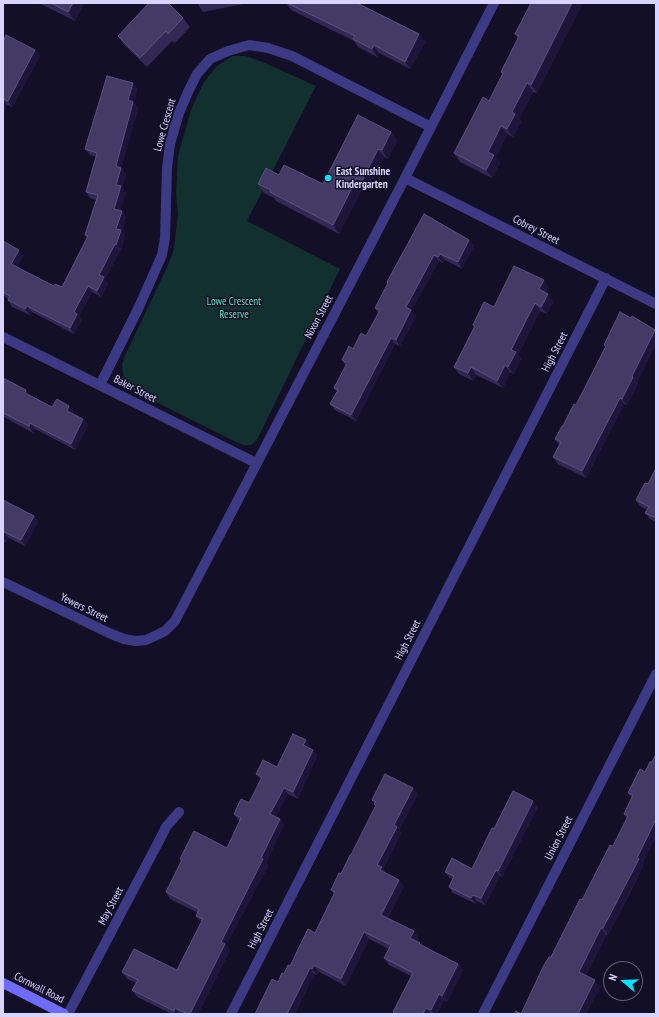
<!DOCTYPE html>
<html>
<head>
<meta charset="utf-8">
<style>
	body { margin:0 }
	#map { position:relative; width:659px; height:1017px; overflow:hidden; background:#130f26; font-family:"PT Sans Narrow",sans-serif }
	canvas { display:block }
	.frame { position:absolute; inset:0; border:4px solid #d9d4ff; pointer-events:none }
	.north { position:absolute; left:603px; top:961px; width:40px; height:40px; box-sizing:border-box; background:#130f26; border:1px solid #625e7d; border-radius:50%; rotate:289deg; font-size:11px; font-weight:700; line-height:16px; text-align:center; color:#d9d4ff }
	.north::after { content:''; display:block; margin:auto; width:14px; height:18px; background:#00e5ff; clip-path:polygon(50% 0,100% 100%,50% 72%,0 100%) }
</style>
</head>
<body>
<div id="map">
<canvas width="659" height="1017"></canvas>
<div class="frame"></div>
<div class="north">N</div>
</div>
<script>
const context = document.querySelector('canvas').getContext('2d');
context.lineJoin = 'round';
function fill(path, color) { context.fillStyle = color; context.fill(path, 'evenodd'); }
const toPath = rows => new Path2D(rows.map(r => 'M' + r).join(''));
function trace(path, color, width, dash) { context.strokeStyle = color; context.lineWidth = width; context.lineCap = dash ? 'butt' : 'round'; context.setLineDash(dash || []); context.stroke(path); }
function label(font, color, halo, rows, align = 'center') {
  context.font = font + ' "PT Sans Narrow",sans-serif'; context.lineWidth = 3; context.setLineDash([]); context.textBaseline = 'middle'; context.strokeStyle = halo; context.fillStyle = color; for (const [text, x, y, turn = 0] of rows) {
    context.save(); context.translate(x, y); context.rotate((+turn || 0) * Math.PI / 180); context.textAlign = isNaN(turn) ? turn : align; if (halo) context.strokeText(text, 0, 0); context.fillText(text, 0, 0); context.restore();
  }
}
fill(toPath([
	[233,56,246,56,265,63,316,86,247,221,340,269,257,440,251,445,245,445,238,443,132,390,124,381,122,365,124,358,168,265,174,249,178,214,176,195,178,156,191,110,204,82,217,66]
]), '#12302f');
trace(toPath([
	[405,178,656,304],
	[3,337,256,463],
	[100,385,138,309,162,255,165,238,167,168,170,144,179,113,188,92,197,74,210,59,228,51,249,45,268,48,292,56,431,127],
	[3,582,109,633,124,639,136,641,146,640,157,635,165,631,175,621,405,178,494,3],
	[68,1014,161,837,166,827,179,812],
	[231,1014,606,278],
	[483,1014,656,674]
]), '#3d3a85', 10);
trace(toPath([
	[3,983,64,1014]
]), '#6f6bff', 10);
fill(toPath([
	[39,3,84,3,75,21],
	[197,3,248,3,203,12],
	[286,3,357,3,419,34,425,42,410,69,379,53,377,57,358,47,354,41,291,10],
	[531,3,582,3,582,4,537,93,533,92,519,119,521,122,513,137,507,134,496,157,500,163,492,178,460,162,454,153,489,101,503,75,501,72,518,39,515,34],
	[183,18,190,27,175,43,172,41,147,67,124,45,118,36],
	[3,42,35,50,40,56,12,107,7,105,3,113],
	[133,83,137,89,134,102,138,108,121,168,126,174,122,187,126,193,120,211,126,217,122,231,125,236,121,251,120,251,105,279,108,284,101,297,92,292,79,316,82,320,74,334,32,312,30,315,12,307,8,300,9,299,6,298,3,294,3,241,23,256,17,267,54,286,62,287,87,238,85,235,96,200,90,198,86,192,96,157,90,155,85,149],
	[391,132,397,141,388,159,384,157,368,190,363,187,339,234,276,201,274,198,264,193,258,184,279,175,323,184],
	[424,214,469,240,474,246,462,269,445,260,443,263,439,261,411,311,416,316,400,346,395,344,356,421,335,410,330,404,337,392,334,388,346,366,342,360,366,336,378,313,375,308,388,284,387,282],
	[549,287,546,293,553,302,547,314,540,311,518,355,521,359,514,374,510,372,503,388,476,375,473,381,459,374,454,367,474,327,473,325,494,307],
	[655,330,656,331,656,343,637,382,638,383,627,405,624,404,586,478,558,464,553,457,559,445,555,439,576,405,606,347,604,345],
	[3,378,26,390,30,395,52,407,74,412,73,414,83,419,88,425,75,450,35,429,33,433,4,417,3,416],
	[656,468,656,522,650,519,645,513,647,510,640,506,636,500,648,484],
	[3,500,34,516,38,522,25,546,9,538,6,543,3,541],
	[306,740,310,747,310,748,313,750,317,756,298,799,288,794,276,817,280,819,284,825,266,863,268,866,226,945,230,950,198,1014,172,1014,137,997,132,990,136,983,127,979,122,972,177,970,201,922,196,916,198,913,170,899,166,892,181,861,180,859,227,848,240,821,238,820,234,814,249,803,261,780,256,774,277,767],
	[656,754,656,836,642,864,643,866,632,889,608,935,606,935,586,975,600,987,586,1014,514,1014,521,1014,551,957,582,900,613,846,627,819,624,814,632,798,628,793,652,762],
	[413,788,418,794,399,830,401,833,383,869,386,873,404,886,388,918,414,931,418,938,417,941,422,945,458,964,463,970,447,1002,444,1000,437,1014,394,1014,393,1012,411,976,389,965,384,958,389,949,369,939,346,986,319,972,317,975,314,974,295,1014,255,1014,278,982,315,933,334,894,331,890,351,855,376,806,372,800],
	[538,807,502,877,500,876,485,905,477,901,476,904,453,893,449,887,452,879,450,878,445,872,472,869,494,829]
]), '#312854');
fill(toPath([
	[73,3,84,3,75,21,68,12],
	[572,3,582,3,582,4,537,93,531,85],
	[419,34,425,42,410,69,405,62],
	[374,45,379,53,377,57,372,49],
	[35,50,40,56,12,107,8,101],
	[133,83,137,89,134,102,138,108,121,168,126,174,122,187,126,193,119,215,114,209,116,185,116,166,128,100],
	[527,83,533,92,519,119,521,122,513,137,507,129,512,112],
	[3,99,7,105,3,113],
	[501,126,507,134,496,157,500,163,492,178,486,170,488,152],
	[391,132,397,141,388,159,382,150],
	[378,149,384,157,368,190,362,181],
	[357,178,363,187,339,234,333,225],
	[122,211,126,217,122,231,125,236,121,251,116,245,116,229],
	[469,240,474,246,462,269,458,262],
	[115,244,120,251,105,279,108,284,101,297,97,291,99,275],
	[19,250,23,256,16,270,11,264],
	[440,254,445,260,443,263,438,257],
	[434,255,439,261,411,311,416,316,400,346,396,340,406,307],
	[544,280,549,287,544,297,539,289],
	[88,286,92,292,79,316,82,320,74,334,70,328,74,312],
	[548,294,553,302,547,314,541,307],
	[535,303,540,311,518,355,521,359,514,374,508,367,511,350],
	[27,306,32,312,30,315,25,309],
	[655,330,656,331,656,343,637,382,638,383,627,405,622,399,632,376],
	[391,338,395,344,356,421,351,415],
	[505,365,510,372,503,388,497,381],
	[471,367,476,375,473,381,468,373],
	[26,390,31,397,25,393],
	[620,398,624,404,586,478,582,471],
	[69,406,74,412,71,417,67,411],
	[83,419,88,425,75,450,71,444],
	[30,423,35,429,33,433,29,426],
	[34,516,38,522,25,546,21,540],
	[4,532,9,538,6,543,3,538,3,534],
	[306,740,310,747,308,752,303,745],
	[313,750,317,756,298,799,293,792],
	[284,788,288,794,275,820,270,814],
	[413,788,418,794,399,830,401,833,383,869,386,874,385,877,377,865,394,825],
	[533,801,538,807,502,877,498,871],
	[280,819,284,825,266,863,268,866,226,945,230,950,198,1014,190,1014,221,942],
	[656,819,656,836,642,864,643,866,608,935,603,928],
	[496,870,500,876,485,905,481,898],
	[399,880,404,886,386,922,381,915],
	[473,895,477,901,476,904,471,898],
	[601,928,606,935,584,979,579,972],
	[414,931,418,938,415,945,410,938],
	[364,932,369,939,346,986,341,979],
	[458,964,463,970,447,1002,442,996],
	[314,965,319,972,317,975,312,969],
	[310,968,314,974,295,1014,287,1014],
	[595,980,600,987,586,1014,578,1014],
	[439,994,444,1000,437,1014,434,1014,431,1010],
	[175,1008,180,1014,176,1014,174,1011],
	[426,1008,431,1014,423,1014]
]), '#1d163a');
const building = toPath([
	[51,3,73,3,68,12,51,3],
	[149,3,168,3,183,18,168,34,166,31,140,58,118,36,149,3],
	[287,3,357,3,419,34,405,62,374,45,372,49,353,39,355,36,287,3],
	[531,3,572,3,531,85,527,83,512,112,515,114,507,129,501,126,488,152,494,155,486,170,454,153,483,97,489,101,503,73,501,72,519,36,515,34,531,3],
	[6,35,35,50,8,101,3,99,3,42,6,35],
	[107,76,133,83,128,100,133,102,116,166,121,168,116,185,121,186,114,209,122,211,116,229,121,230,116,245,115,244,99,275,104,277,97,291,88,286,74,312,77,314,70,328,27,306,25,309,8,300,10,296,3,292,3,241,19,250,11,264,54,286,55,284,62,287,88,236,85,235,98,195,86,192,97,153,85,149,107,76],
	[358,115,391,132,382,150,378,149,362,181,357,178,333,225,270,192,271,190,258,184,266,168,279,175,284,165,323,184,358,115],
	[424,214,469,240,458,262,440,254,438,257,434,255,406,307,411,310,396,340,391,338,351,415,330,404,338,390,334,388,347,363,342,360,349,346,353,349,361,333,366,336,380,310,375,308,388,283,387,282,424,214],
	[514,266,544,280,539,289,548,294,541,307,535,303,511,350,516,352,508,367,505,365,497,381,471,367,468,373,454,367,475,326,473,325,484,302,494,307,514,266],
	[620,312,631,318,632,316,655,330,632,376,633,377,622,399,620,398,582,471,553,457,561,442,555,439,562,426,563,426,574,404,576,405,606,346,604,345,620,312],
	[3,378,26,390,25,393,52,407,57,399,69,406,67,411,83,419,71,444,30,423,29,426,3,413,3,378],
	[656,468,656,518,645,513,649,507,636,500,645,483,648,484,656,468],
	[3,500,34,516,21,540,4,532,3,534,3,500],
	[293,734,306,740,303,745,313,750,293,792,284,788,270,814,280,819,261,858,263,859,221,942,225,944,190,1014,188,1014,175,1008,174,1011,132,990,138,980,122,972,134,949,177,970,203,919,196,916,199,909,166,892,182,860,180,859,194,831,227,848,241,818,234,814,241,799,249,803,262,777,256,774,263,760,277,767,293,734],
	[656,754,656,819,637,858,639,859,603,928,601,928,579,972,595,980,578,1014,514,1014,516,1011,521,1014,544,965,549,957,551,957,580,899,582,900,610,845,613,846,628,816,624,814,633,795,628,793,640,769,645,772,650,762,652,762,656,754],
	[385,774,413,788,394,825,397,827,377,865,382,867,380,870,399,880,381,915,414,931,410,938,420,943,419,944,458,964,442,996,439,994,431,1010,426,1008,423,1014,397,1014,393,1012,413,973,384,958,391,945,364,932,341,979,314,965,312,969,310,968,287,1014,255,1014,272,979,278,982,282,973,284,974,288,965,290,966,308,929,315,933,335,892,331,890,339,873,341,874,350,855,351,855,376,805,374,804,376,802,372,800,385,774],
	[513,791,533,801,498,871,496,870,481,898,473,895,471,898,449,887,454,876,445,872,452,858,472,869,492,828,494,829,513,791]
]);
fill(building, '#433a66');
trace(building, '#5a527e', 1);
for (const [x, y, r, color] of [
	[328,178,4,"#00e5ff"]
]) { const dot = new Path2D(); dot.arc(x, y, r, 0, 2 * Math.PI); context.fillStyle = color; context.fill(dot); trace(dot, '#130f26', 1.5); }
label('11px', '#d9d4ff', '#130f26', [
	["Lowe Crescent",165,125,-74],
	["Cobrey Street",536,230,27],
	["Nixon Street",319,317,-62],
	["High Street",555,352,-63],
	["Baker Street",135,389,27],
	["Yewers Street",84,608,26],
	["High Street",408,640,-63],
	["Union Street",559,838,-63],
	["May Street",111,906,-62],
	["High Street",261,929,-63],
	["Cornwall Road",39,988,27]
]);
label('bold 11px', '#d9d4ff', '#130f26', [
	["East Sunshine",336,172],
	["Kindergarten",336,185]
], 'left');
label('11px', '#5fe0c0', '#130f26', [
	["Lowe Crescent",234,302],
	["Reserve",234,315]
]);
</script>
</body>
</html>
